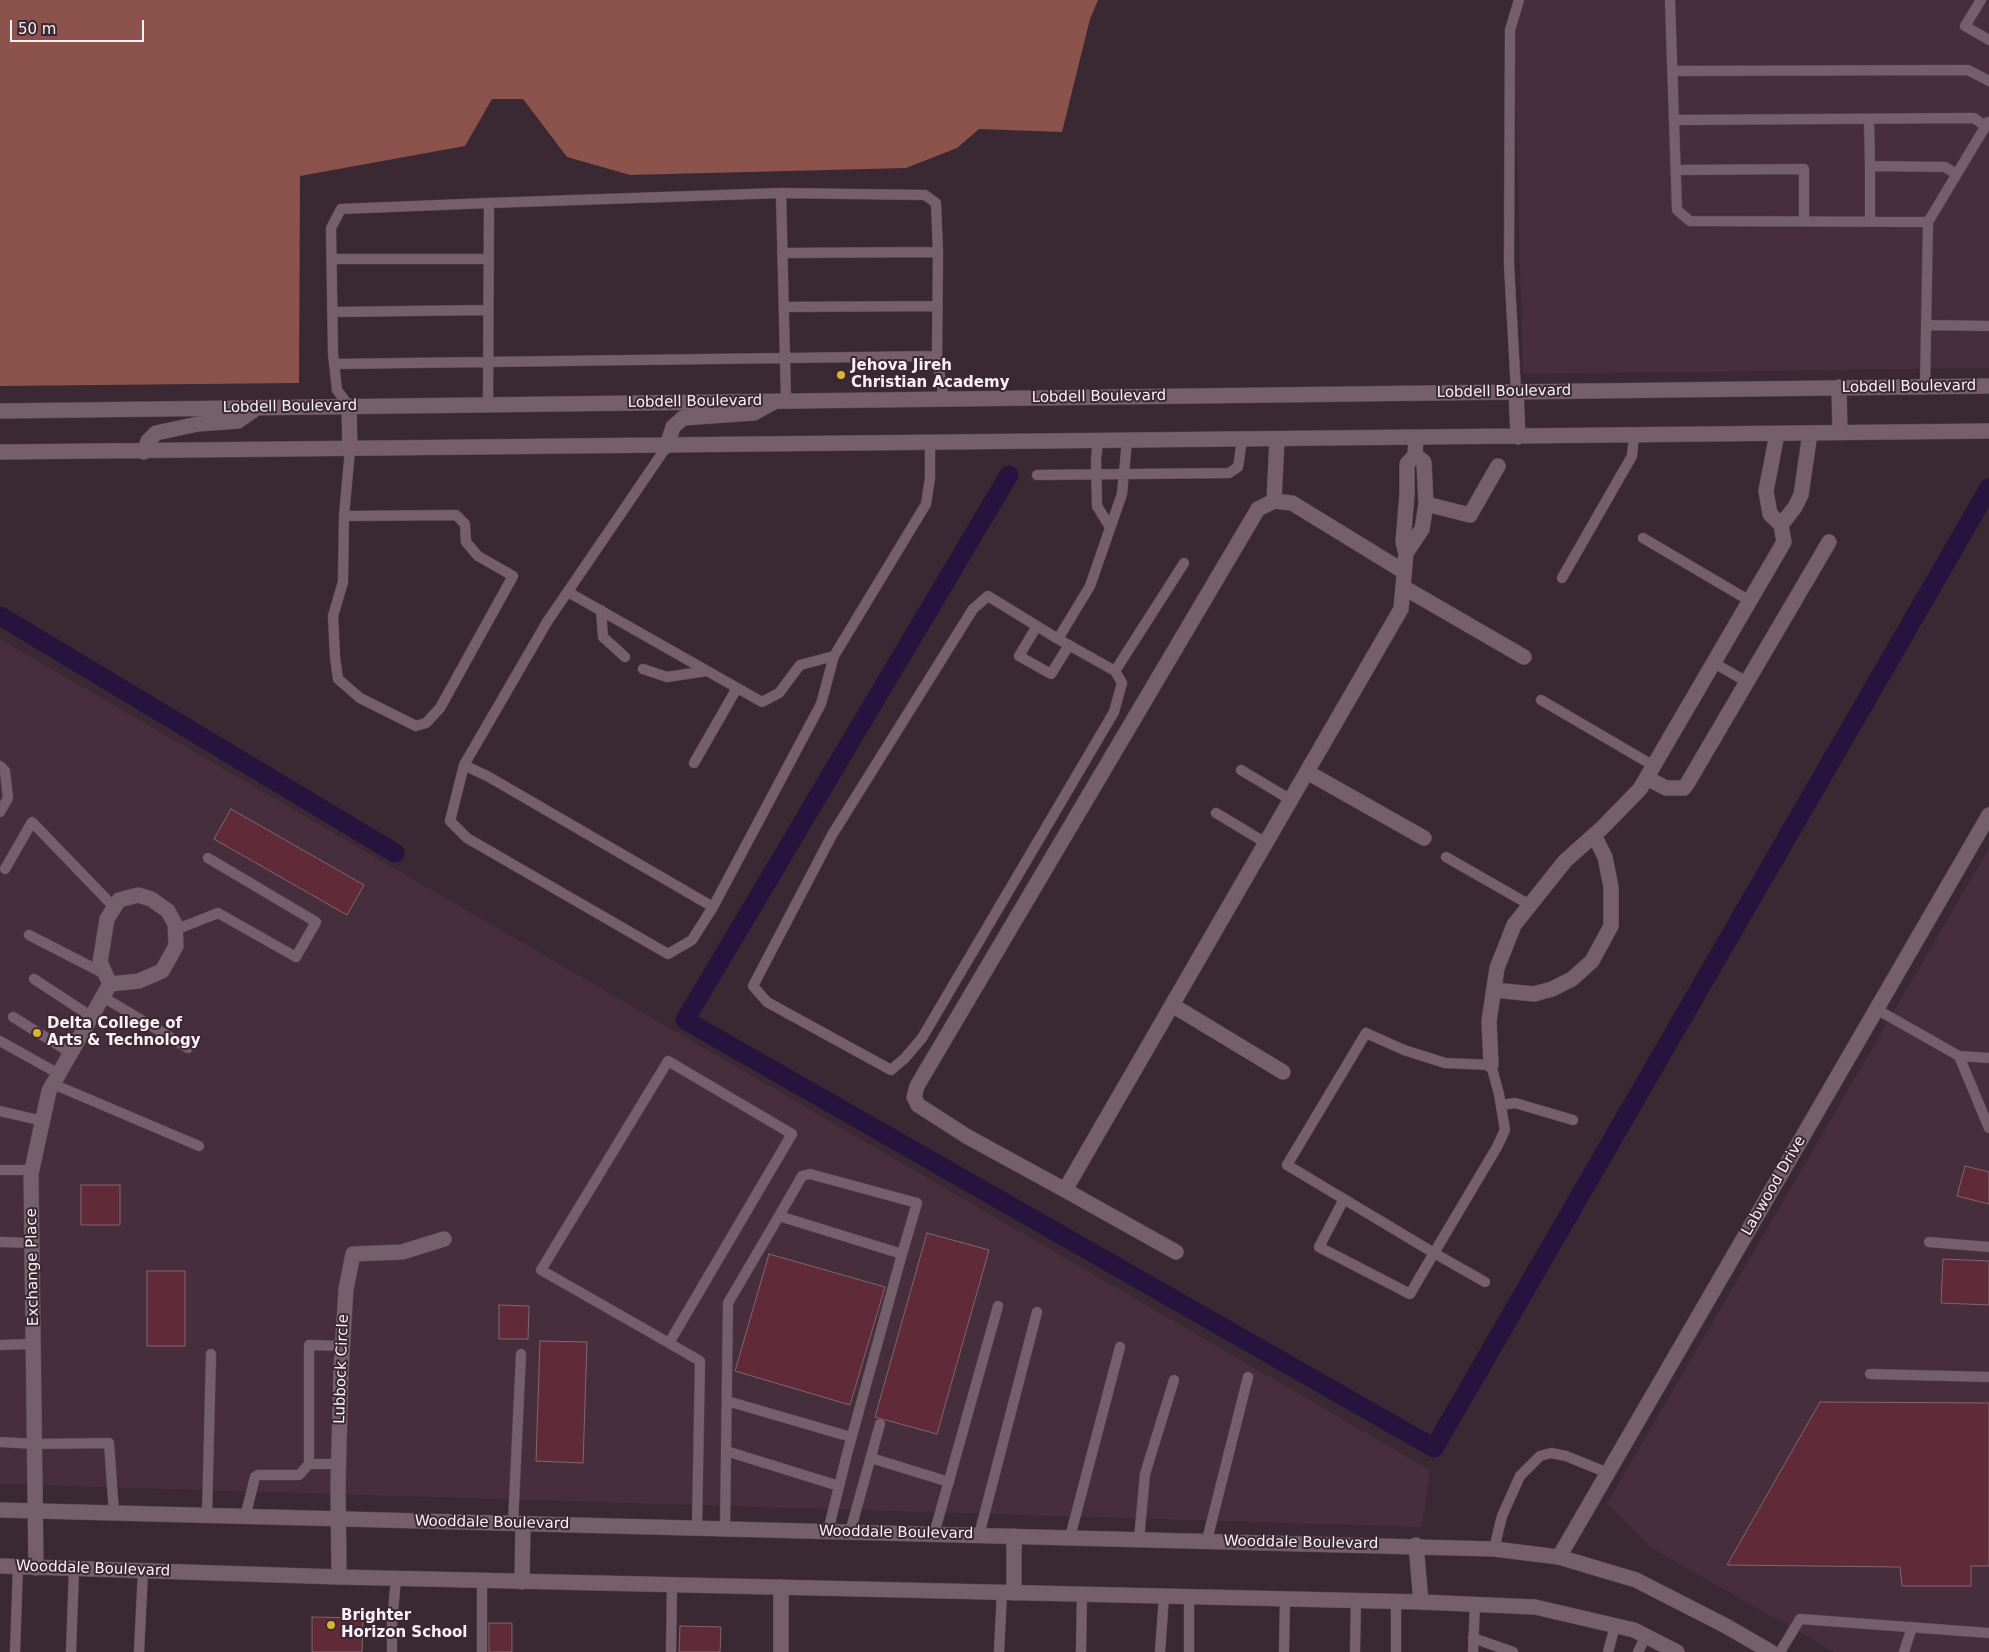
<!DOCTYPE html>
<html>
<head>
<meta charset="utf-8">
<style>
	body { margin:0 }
	#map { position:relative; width:1989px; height:1652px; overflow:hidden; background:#3a2832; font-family:"DejaVu Sans",sans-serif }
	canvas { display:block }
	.scale { position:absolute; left:10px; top:20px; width:134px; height:22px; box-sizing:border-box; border:2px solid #fbeef5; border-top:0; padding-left:6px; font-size:15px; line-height:18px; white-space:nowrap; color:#fbeef5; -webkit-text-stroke:4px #3a2832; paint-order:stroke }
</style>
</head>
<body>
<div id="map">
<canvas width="1989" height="1652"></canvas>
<div class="scale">50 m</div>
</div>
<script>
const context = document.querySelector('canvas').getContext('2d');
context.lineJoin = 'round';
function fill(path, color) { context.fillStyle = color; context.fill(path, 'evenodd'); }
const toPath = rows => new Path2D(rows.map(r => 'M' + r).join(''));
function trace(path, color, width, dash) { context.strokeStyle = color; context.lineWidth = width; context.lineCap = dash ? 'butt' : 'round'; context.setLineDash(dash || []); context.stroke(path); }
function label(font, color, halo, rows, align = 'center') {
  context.font = font + ' "DejaVu Sans",sans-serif'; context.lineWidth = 4; context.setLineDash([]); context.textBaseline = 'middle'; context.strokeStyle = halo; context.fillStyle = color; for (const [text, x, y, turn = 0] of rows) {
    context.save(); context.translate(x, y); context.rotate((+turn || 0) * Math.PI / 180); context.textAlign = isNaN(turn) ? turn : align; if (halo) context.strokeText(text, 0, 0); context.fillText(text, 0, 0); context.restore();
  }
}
fill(toPath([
	[1524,0,1989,0,1989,368,1523,374,1513,19],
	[0,639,1430,1470,1422,1527,0,1484],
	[1989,848,1989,1652,1834,1652,1653,1549,1607,1503]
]), '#472e3c');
fill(toPath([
	[0,0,1098,0,1090,19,1062,132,979,129,957,148,906,168,630,175,567,157,523,99,492,99,465,146,300,176,299,383,0,386]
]), '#8c524c');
trace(toPath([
	[1009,475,685,1020,1434,1448,1989,488],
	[0,616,395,853]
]), '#26133e', 19);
const building = toPath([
	[231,809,364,885,347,915,214,839,231,809],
	[1965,1166,1989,1172,1989,1204,1957,1196,1965,1166],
	[81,1185,120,1185,120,1225,81,1225,81,1185],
	[927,1233,989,1250,937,1434,875,1417,927,1233],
	[769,1254,885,1287,850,1405,735,1371,769,1254],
	[1943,1259,1989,1261,1989,1305,1941,1303,1943,1259],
	[147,1271,185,1271,185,1346,147,1346,147,1271],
	[499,1305,529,1306,528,1339,499,1339,499,1305],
	[540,1341,587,1342,583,1463,536,1461,540,1341],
	[1820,1402,1989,1403,1989,1566,1971,1566,1971,1586,1902,1586,1900,1567,1727,1565,1820,1402],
	[312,1617,363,1618,362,1652,312,1652,312,1617],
	[489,1623,512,1623,512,1652,489,1652,489,1623],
	[680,1626,721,1627,720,1652,679,1652,680,1626]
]);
fill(building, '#602a38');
trace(building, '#81676c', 1);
const service = toPath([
	[1670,0,1677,210,1690,221,1928,222,1925,386],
	[1981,0,1965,26,1989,40],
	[1672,71,1968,70,1989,81],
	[1869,119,1870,166],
	[1674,120,1974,118,1985,126],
	[1676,170,1804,169,1804,221],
	[489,203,781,193],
	[1870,221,1870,166,1945,167,1956,174],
	[1928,222,1988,122],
	[782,253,938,252],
	[332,259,489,259],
	[784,307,937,306],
	[332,312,488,310],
	[1926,325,1989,326],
	[334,364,937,356],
	[1516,391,1509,265,1510,30,1519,0],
	[786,401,781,193,925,195,936,203,938,252,937,359,944,399],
	[349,406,337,390,333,354,331,228,341,209,489,203,488,404],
	[1098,441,1096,459,1097,506,1110,527],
	[667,446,547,622,464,765,489,777,713,907,821,704,834,656,926,504,930,478,930,443],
	[1037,475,1229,473,1238,467,1242,440],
	[344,516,456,515,465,524,466,542,478,556,513,576,440,708,426,723,416,726,360,698,338,679,335,657,333,616,343,582,344,516,350,450],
	[1643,538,1750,601],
	[1562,578,1632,456,1634,435],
	[568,592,762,702,779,693,800,665,834,656],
	[601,610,603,637,625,657],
	[1037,626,1019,656,1051,674,1069,645],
	[1058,639,1115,671,1122,683,1114,712,922,1038,905,1058,891,1070,767,1002,753,986,832,835,973,609,988,596,1058,639,1090,586,1122,494,1127,441],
	[1714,663,1747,682],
	[643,669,667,677,707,671],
	[1115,671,1184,563],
	[1541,700,1654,766],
	[694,763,737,688],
	[464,765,450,821,467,838,668,954,692,940,713,907],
	[0,766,5,771,8,798,0,812],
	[1241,770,1291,800],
	[1216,813,1266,843],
	[1446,857,1530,905],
	[5,869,32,822,114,907],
	[175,930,218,913,296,957,316,922,208,858],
	[29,935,105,974],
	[34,979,92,1017],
	[103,997,188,1048],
	[1876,1009,1959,1056,1989,1128],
	[13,1017,71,1053],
	[0,1041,59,1074],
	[1959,1056,1989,1058],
	[53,1084,199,1146],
	[1501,1105,1515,1103,1573,1120],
	[0,1111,43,1121],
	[0,1170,32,1170],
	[1344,1199,1319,1247,1410,1294,1434,1253,1497,1147,1505,1130,1499,1094,1491,1065,1445,1063,1404,1050,1366,1033,1287,1165,1434,1253,1485,1282],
	[779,1216,802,1176,810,1174,917,1203,902,1254],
	[0,1242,32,1243],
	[1929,1242,1989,1247],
	[669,1343,792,1134,668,1061,541,1270,669,1343,700,1361,697,1528],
	[0,1345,33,1344],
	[1870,1374,1989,1377],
	[727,1401,851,1437],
	[0,1442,35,1444,109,1443,114,1513],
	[726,1451,839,1486],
	[871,1458,949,1482],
	[338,1464,309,1464,309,1345,342,1346],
	[207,1516,211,1354],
	[245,1517,255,1477,258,1475,299,1475,309,1464],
	[513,1524,521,1354],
	[725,1529,728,1303,779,1216,902,1254,847,1454,828,1531],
	[850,1532,880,1424],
	[934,1534,998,1306],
	[979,1535,1037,1312],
	[1070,1537,1120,1347],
	[1139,1539,1145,1474,1174,1380],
	[1207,1540,1248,1377],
	[1494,1549,1502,1516,1520,1476,1540,1456,1551,1453,1566,1456,1608,1473],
	[1473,1638,1513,1652],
	[15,1652,18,1567],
	[71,1652,74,1569],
	[139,1652,143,1571],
	[392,1652,392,1622,396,1579],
	[482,1652,482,1581],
	[671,1652,672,1585],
	[999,1652,1002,1592],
	[1081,1652,1082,1594],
	[1160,1652,1164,1596],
	[1189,1652,1189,1597],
	[1284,1652,1285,1599],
	[1355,1652,1356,1600],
	[1396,1652,1396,1601],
	[1473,1652,1475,1604],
	[1608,1652,1615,1626],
	[1638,1652,1646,1636],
	[1780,1652,1800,1619,1989,1633],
	[1904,1652,1912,1627]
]);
const minor = toPath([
	[1415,455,1424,462,1426,504,1422,529,1406,553,1403,542,1407,494,1407,464,1415,455,1416,438],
	[1274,501,1277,439],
	[1426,504,1470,515,1498,466],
	[1781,525,1795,507,1801,495,1810,433],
	[1403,587,1524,657],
	[1307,772,1424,838],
	[1647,778,1666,788,1684,788,1687,784,1829,542],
	[1494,990,1534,994,1552,989,1572,979,1592,961,1611,926,1611,887,1605,857,1594,835],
	[1172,1005,1283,1072],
	[1491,1065,1489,1021,1497,968,1514,925,1565,861,1602,828,1640,789,1784,542,1781,525,1770,514,1766,491,1777,434],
	[1065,1190,968,1137,918,1105,914,1097,917,1086,1258,509,1274,501,1292,503,1403,571],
	[1176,1252,1065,1190,1401,609,1406,553],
	[1416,1545,1421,1602],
	[1559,1557,1989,815],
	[36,1568,31,1174,49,1091,110,984,100,962,107,919,119,900,138,895,151,899,168,911,175,924,176,946,162,971,139,981,110,984],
	[339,1577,338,1485,341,1370,346,1289,353,1254,402,1252,444,1239],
	[522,1582,523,1524],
	[1014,1593,1014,1536],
	[781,1652,781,1587]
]);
const tertiary = toPath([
	[0,1510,1494,1549,1559,1557,1636,1580,1726,1626,1771,1652],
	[0,1566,339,1577,1421,1602,1535,1607,1634,1630,1677,1652]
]);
const secondary = toPath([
	[1839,387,1840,433],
	[1516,391,1518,437],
	[349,406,350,450],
	[0,411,1989,386],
	[667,446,673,427,683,418,754,413,774,402],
	[0,452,1989,431],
	[144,452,148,441,156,433,198,424,238,421,258,407]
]);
trace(service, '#55454f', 11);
trace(minor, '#55454f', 16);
trace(tertiary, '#55454f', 16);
trace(secondary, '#55454f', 16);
trace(service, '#745f6a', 10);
trace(minor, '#745f6a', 15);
trace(tertiary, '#745f6a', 15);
trace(secondary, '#745f6a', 15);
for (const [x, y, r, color] of [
	[841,375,5,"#dab333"],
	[37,1033,5,"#dab333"],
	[331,1625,5,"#dab333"]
]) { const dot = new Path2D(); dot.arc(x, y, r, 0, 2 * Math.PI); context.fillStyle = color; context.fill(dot); trace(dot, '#3a2832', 2); }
label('bold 15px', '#fbeef5', '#3a2832', [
	["Jehova Jireh",851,366],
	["Christian Academy",851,383],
	["Delta College of",47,1024],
	["Arts & Technology",47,1041],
	["Brighter",341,1616],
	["Horizon School",341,1633]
], 'left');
label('15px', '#fbeef5', '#3a2832', [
	["Lobdell Boulevard",1909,387,-1],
	["Lobdell Boulevard",1504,392,-1],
	["Lobdell Boulevard",1099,397,-1],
	["Lobdell Boulevard",695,402,-1],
	["Lobdell Boulevard",290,407,-1],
	["Labwood Drive",1774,1186,-60],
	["Exchange Place",33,1267,-91],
	["Lubbock Circle",342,1369,-88],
	["Wooddale Boulevard",492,1523,1],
	["Wooddale Boulevard",896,1533,1],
	["Wooddale Boulevard",1301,1543,1],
	["Wooddale Boulevard",93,1569,2]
]);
</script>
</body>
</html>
